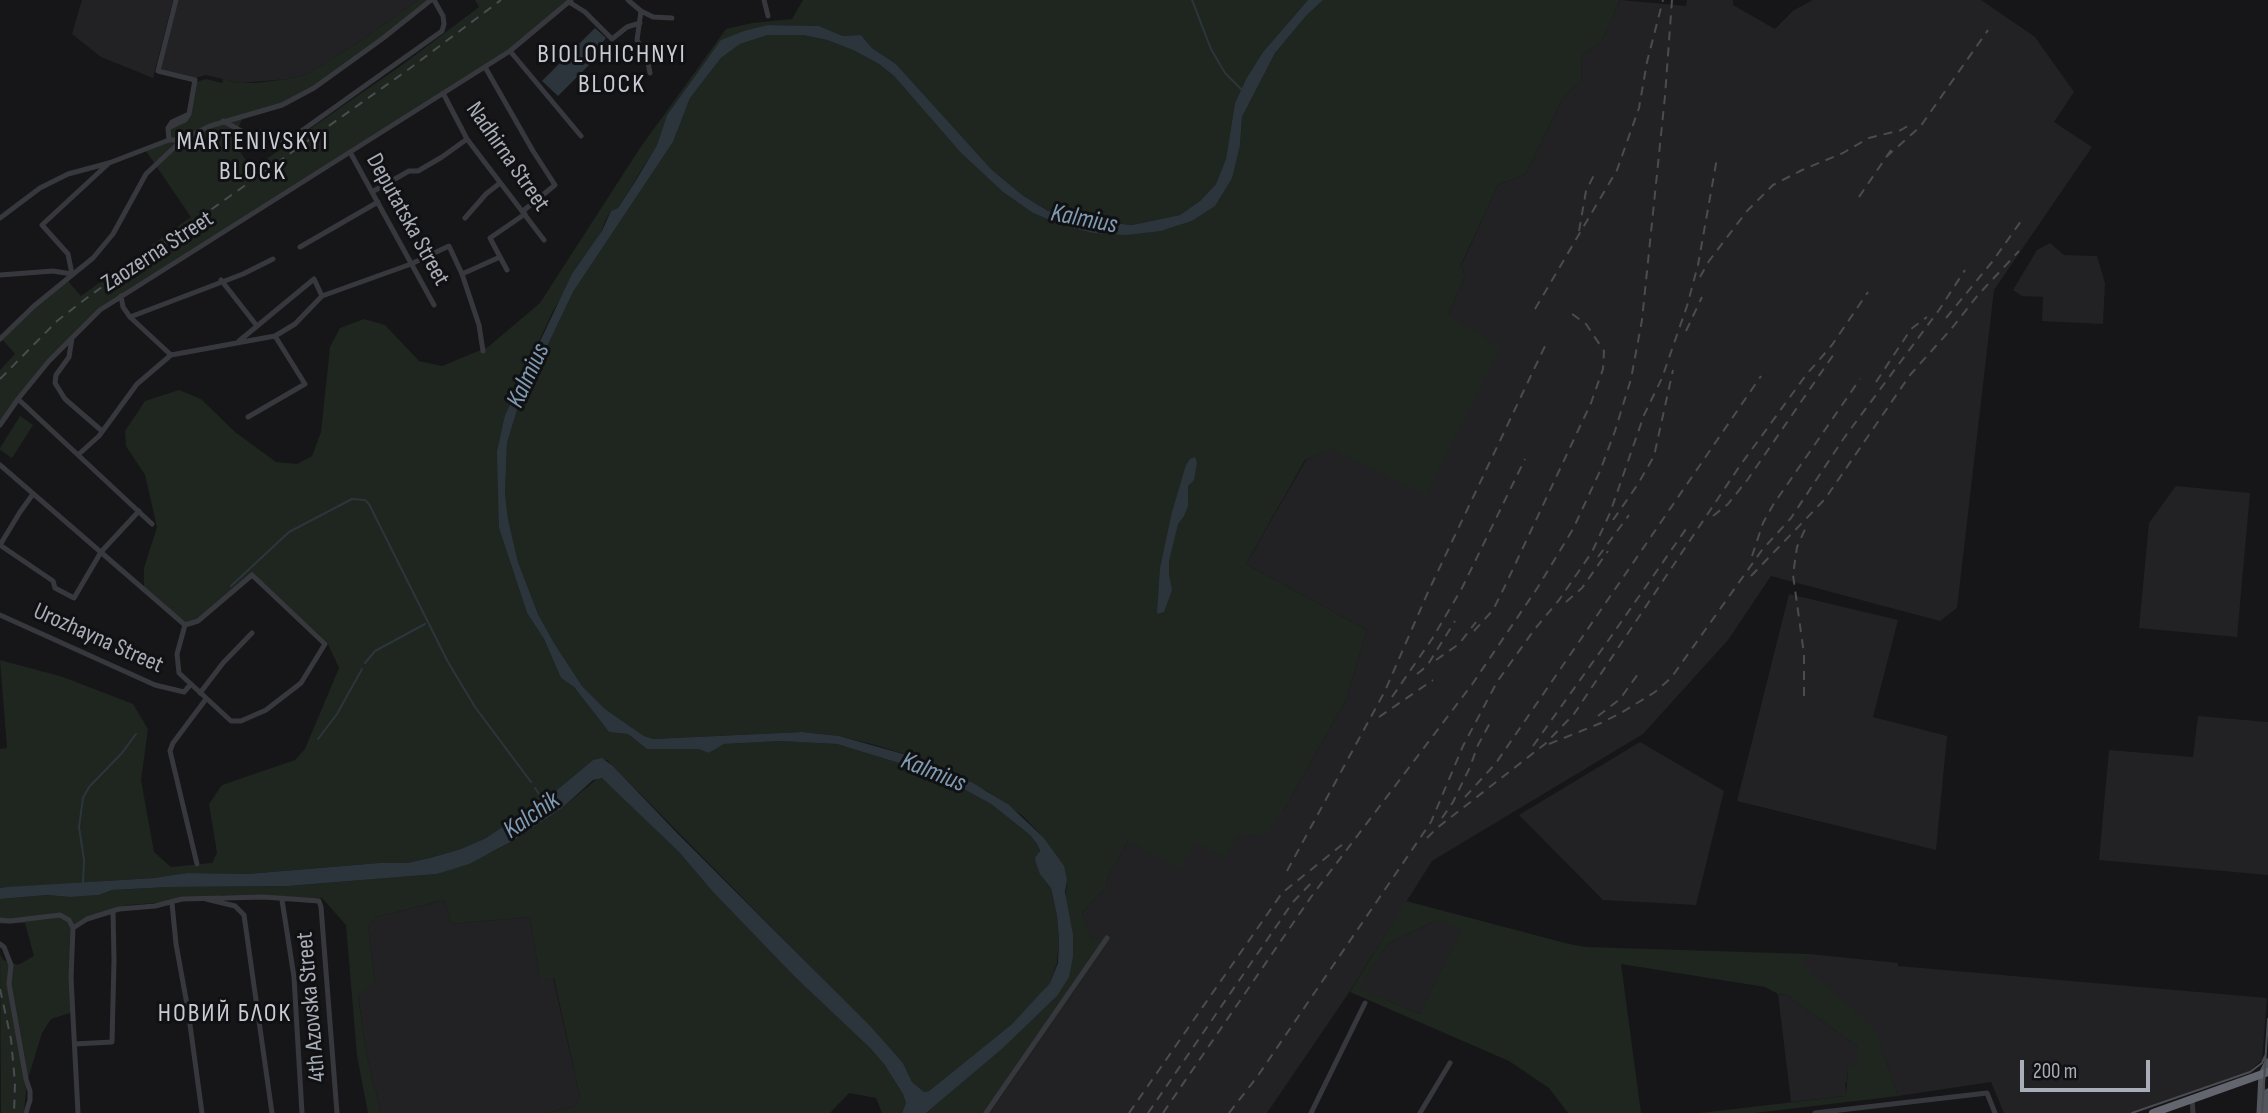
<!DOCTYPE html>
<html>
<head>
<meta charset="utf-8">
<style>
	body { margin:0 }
	#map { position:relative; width:2268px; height:1113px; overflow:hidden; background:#161618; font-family:"Sofia Sans Condensed",sans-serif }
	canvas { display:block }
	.scale { position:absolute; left:2020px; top:1060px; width:130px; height:32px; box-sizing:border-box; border:4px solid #a8adb8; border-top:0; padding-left:9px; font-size:21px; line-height:24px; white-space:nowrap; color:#a8adb8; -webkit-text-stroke:5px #111113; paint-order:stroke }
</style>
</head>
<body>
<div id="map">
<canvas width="2268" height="1113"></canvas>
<div class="scale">200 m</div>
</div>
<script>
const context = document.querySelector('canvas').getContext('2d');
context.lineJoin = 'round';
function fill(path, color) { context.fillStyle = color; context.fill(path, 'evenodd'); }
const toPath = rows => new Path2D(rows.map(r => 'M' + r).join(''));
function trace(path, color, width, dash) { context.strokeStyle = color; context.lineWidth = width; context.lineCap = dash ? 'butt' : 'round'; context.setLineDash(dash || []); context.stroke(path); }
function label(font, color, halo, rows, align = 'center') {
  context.font = font + ' "Sofia Sans Condensed",sans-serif'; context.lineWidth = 6; context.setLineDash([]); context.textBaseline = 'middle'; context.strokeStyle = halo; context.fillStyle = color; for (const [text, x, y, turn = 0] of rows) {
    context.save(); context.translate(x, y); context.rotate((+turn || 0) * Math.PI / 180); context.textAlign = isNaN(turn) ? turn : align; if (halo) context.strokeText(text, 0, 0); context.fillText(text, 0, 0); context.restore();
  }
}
fill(toPath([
	[82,0,173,0,153,78,101,57,72,34],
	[178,0,418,0,362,40,307,74,288,79,240,83,206,75,195,78,160,69],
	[1620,0,1686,6,1687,0,1733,0,1733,5,1775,29,1794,10,1813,0,1981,0,2035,37,2074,92,2054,122,2092,147,1994,290,1957,608,1940,621,1771,576,1728,640,1643,734,1432,861,1350,991,1267,1113,990,1113,1112,938,1092,941,1082,913,1106,887,1108,877,1128,841,1196,842,1237,834,1283,811,1346,700,1367,630,1246,564,1306,460,1330,448,1426,494,1448,315,1465,276,1461,266,1498,185,1526,174,1564,96,1581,82,1582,55,1601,42],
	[2050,243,2064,255,2097,256,2105,283,2103,324,2042,321,2043,297,2022,296,2013,290,2037,250],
	[2176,486,2250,493,2237,637,2139,628,2149,523],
	[1789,594,1898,620,1873,717,1947,736,1936,850,1737,801],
	[2198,716,2268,722,2268,875,2099,860,2109,750,2193,757],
	[1640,742,1724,791,1696,905,1603,900,1519,815],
	[444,900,451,924,530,917,540,979,553,977,580,1097,574,1107,548,1113,381,1113,367,1057,358,995,375,983,368,926,377,917],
	[1443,920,1462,929,1420,1014,1358,988,1389,943,1433,922],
	[1810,954,1898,963,1898,966,2267,998,2262,1060,2248,1072,2132,1113,2004,1113,1991,1082,1898,1096,1880,1044,1801,965],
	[1778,994,1787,995,1858,1047,1858,1067,1848,1068,1847,1081,1845,1084,1847,1096,1791,1102]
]), '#222225');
fill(toPath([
	[418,0,429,0,381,39,314,87,281,104,245,114,232,140,252,169,402,65,479,7,475,0,571,0,510,51,100,310,49,361,0,425,0,370,15,354,2,339,34,307,67,280,81,296,191,217,146,151,170,142,169,129,187,121,196,82,206,79,222,83,223,79,240,83,255,83,288,79,307,74,362,40],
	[803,0,1308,0,1263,52,1246,79,1235,103,1226,160,1216,184,1200,201,1180,215,1132,225,1072,219,1048,211,1022,195,991,169,896,64,872,48,861,35,843,36,819,26,768,25,708,58,667,115,657,145,618,208,611,211,605,221,602,231,553,311,505,415,499,528,527,613,544,639,561,678,574,687,609,732,628,734,647,749,698,749,709,753,724,744,780,741,837,744,899,763,960,787,991,804,1030,835,1037,844,1051,888,1057,916,1059,939,1057,963,1050,983,1037,998,1012,1024,929,1091,924,1092,912,1082,903,1063,817,973,607,760,593,760,557,790,486,838,461,849,430,858,407,863,379,863,247,874,188,873,182,876,0,888,0,749,7,748,0,660,63,677,133,704,148,729,141,780,154,852,171,867,212,863,217,853,209,804,222,785,295,760,305,749,339,668,327,642,252,573,197,619,186,623,144,587,144,568,157,527,145,475,126,446,125,431,145,401,179,390,201,399,235,432,276,462,297,464,312,456,321,432,330,347,340,328,364,319,385,325,419,361,442,366,488,347,540,303,640,148,726,29,752,23,792,19],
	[1323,0,1620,0,1601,42,1582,55,1581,82,1564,96,1526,174,1498,185,1461,265,1465,276,1448,315,1500,348,1426,495,1330,449,1305,460,1246,564,1367,630,1346,700,1283,811,1264,836,1237,834,1225,858,1196,842,1180,869,1128,841,1108,877,1106,887,1082,913,1092,940,1113,937,990,1113,926,1113,1002,1049,1057,996,1067,880,1043,837,1023,816,989,792,921,759,875,745,839,736,802,732,653,739,644,736,605,709,582,686,554,643,538,614,518,562,508,519,505,493,507,443,517,410,573,292,673,142,690,98,721,58,740,44,768,35,803,35,827,40,853,50,879,64,894,76,961,153,1003,192,1033,213,1062,225,1161,231,1192,221,1215,205,1240,145,1242,117,1260,82,1275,53,1306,16],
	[20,416,33,425,12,458,0,450,0,448],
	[598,778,605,779,679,852,713,892,795,977,870,1048,884,1064,903,1094,906,1103,902,1113,882,1113,876,1098,849,1093,830,1113,548,1113,574,1107,580,1097,554,978,540,980,530,917,451,924,444,900,377,917,368,926,375,983,358,996,367,1057,381,1113,368,1113,357,1056,346,925,322,898,283,898,270,895,221,895,213,899,128,905,89,916,74,928,73,1012,51,1019,42,1033,27,1082,24,1113,1,1113,0,954,3,960,18,965,34,956,25,923,0,924,0,899,47,895,70,897,99,895,112,890,168,887,288,886,437,874,492,852,516,839,562,808],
	[1406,901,1569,944,1586,947,1810,954,1802,965,1875,1029,1898,1096,1755,1113,1700,1113,1846,1096,1848,1067,1858,1066,1858,1047,1787,995,1778,994,1765,987,1621,964,1641,1113,1568,1113,1549,1088,1509,1061,1350,992],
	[1443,921,1461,930,1420,1014,1359,988,1389,943,1433,922]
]), '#1e261f');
fill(toPath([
	[1308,0,1323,0,1306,16,1275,53,1260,82,1242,117,1240,145,1232,178,1215,206,1192,221,1161,231,1126,235,1093,233,1062,225,1033,213,1003,192,961,153,894,76,879,64,853,50,827,40,803,35,768,35,740,44,721,58,690,98,673,142,573,292,517,410,507,443,505,493,508,519,518,562,538,614,554,643,582,686,605,709,644,736,653,739,802,732,839,736,921,759,973,783,1009,805,1043,837,1064,866,1067,880,1065,892,1073,935,1073,956,1069,977,1057,996,1002,1049,926,1113,902,1113,906,1103,903,1094,884,1064,870,1048,795,977,713,892,679,852,602,778,593,780,562,808,516,839,469,864,437,874,288,886,168,887,112,890,99,895,70,897,47,895,0,899,0,888,7,887,154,878,188,873,247,874,379,863,407,863,430,858,461,849,486,838,557,790,593,760,602,758,613,766,678,834,871,1027,903,1063,912,1082,924,1092,929,1091,1012,1024,1050,983,1058,963,1059,939,1057,916,1051,888,1040,874,1036,863,1035,858,1040,851,1037,844,1030,835,991,804,960,787,899,763,837,744,780,741,724,744,709,753,698,749,647,749,628,734,609,732,574,687,561,678,544,639,527,613,499,528,497,452,505,415,572,274,602,231,611,211,618,208,638,177,657,145,667,115,721,40,744,31,768,25,819,26,843,36,861,35,872,48,896,64,991,169,1022,195,1048,211,1072,219,1132,225,1180,215,1200,201,1216,184,1226,159,1235,103,1246,79,1263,52],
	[595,28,606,38,601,44,605,49,558,96,542,81],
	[1195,457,1197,463,1194,480,1188,486,1188,506,1184,516,1178,524,1169,561,1169,575,1172,590,1164,612,1157,614,1160,568,1172,512,1186,465,1190,459]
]), '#2c353c');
trace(toPath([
	[1192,0,1211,49,1225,73,1242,90],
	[231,586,289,532,352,499,365,500,369,504,448,662,475,707,531,782],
	[365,663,375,651,425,624],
	[318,739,337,714,362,669],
	[535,788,544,801],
	[83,883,84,860,79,827,83,798,89,787,122,753,136,734]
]), '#2c353c', 2);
trace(toPath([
	[628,0,641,11,653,17,672,18],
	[764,0,768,16],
	[569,2,585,12,612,39,627,27,640,23],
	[641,11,637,40,647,57,650,73],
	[510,51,581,136],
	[485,67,533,151,555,185,523,211],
	[443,93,467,139,544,240],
	[223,121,245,133,261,132,278,141,293,137,442,31,444,24,443,16,434,0],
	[168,128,185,120,189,114,195,80,158,71,176,0],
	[169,140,168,128,172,122,189,114],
	[350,152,434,305],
	[372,192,409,171,418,171,442,157,467,139],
	[0,218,40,188,68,174,109,163,169,140,182,140],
	[465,218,486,194,500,183],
	[300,247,378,202],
	[507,270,490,238,525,214],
	[462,274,500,257],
	[0,275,53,271,72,274,68,254,42,225,109,163],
	[221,280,257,326],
	[121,296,123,307,130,317,171,355],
	[130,317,243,274,273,259],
	[72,338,69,357,56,375,55,383,65,399,102,431],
	[0,339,34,306,93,258,113,234,146,174,182,140,210,126,282,105,314,88,382,39,431,0],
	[239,341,314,279,322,296],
	[18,399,152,524],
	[248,417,305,384,275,336],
	[0,425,18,399,49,361,100,310,510,51,571,0],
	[79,454,99,436,137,384,171,355,275,336,295,324,322,296,411,264,449,246,462,274,479,325,483,351],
	[0,465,185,625],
	[33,494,20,512,0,545,53,581,55,588,74,598,101,552,139,511],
	[252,575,325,644,301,683,266,710,241,721,231,721,179,673,177,654,185,625,198,621,252,575],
	[0,615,155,685,184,692,191,684],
	[200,693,223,663,252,633],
	[197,864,170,751,173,743,206,699],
	[206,899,235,906,244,915,272,1113],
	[282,900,294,977,302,1113],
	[172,903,176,944,188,1010,202,1113],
	[0,920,10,921,60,915,69,920,73,928],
	[73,928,87,919,119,909,155,906,182,899,264,897,319,901,321,907,337,1113],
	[73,928,71,978,78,1113],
	[0,944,4,947,11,965,9,984,26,1079,30,1091,30,1100,26,1113],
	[75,1044,112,1042,114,960,113,911],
	[2192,1099,2193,1113],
	[986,1113,1107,938],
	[1311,1113,1365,1003],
	[1420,1113,1450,1063],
	[1815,1113,1987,1093,1995,1113]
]), '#37383d', 5);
trace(toPath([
	[2260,1113,2262,1074,2268,1062],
	[2266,1113,2268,1092]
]), '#53555c', 7);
trace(toPath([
	[2153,1113,2268,1072]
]), '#63666e', 8);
trace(toPath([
	[2132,1113,2250,1072,2262,1063,2265,1056],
	[2262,1113,2268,1019]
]), '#4a4c52', 2);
trace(toPath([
	[1886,157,1920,127,1988,30],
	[1859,197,1891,150],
	[1579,231,1586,191,1594,175],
	[1700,277,1709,261,1747,211,1773,185,1802,170,1843,153,1869,138,1901,130,1911,124],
	[1535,309,1617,170,1639,108,1647,62,1663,0],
	[1946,318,1992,262,2024,217],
	[1686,331,1702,297],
	[0,379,57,321,88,297,409,69,501,0],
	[1876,382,1911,329,1927,317],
	[1713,516,1728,504,1748,479,1836,351],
	[1613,520,1638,484,1654,456,1673,370],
	[1752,556,1763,523,1773,505,1860,379],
	[1598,557,1629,515],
	[1751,576,1825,499,1910,375,1952,328,1978,295,2019,251],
	[1566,602,1582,588,1608,551],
	[1474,631,1493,610,1504,588,1591,403,1603,369,1604,351,1586,324,1568,311],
	[1436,660,1459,644,1476,622],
	[1417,674,1427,666,1455,621],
	[1804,696,1804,654,1793,575,1797,547,1807,525],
	[1392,697,1432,639,1462,588,1525,459],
	[1598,716,1620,699,1638,674],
	[1379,717,1433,680],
	[1549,744,1601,723,1621,713,1655,692,1671,678,1762,550,1791,518,1844,438,1939,310,1965,270],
	[1533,746,1610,638,1686,529],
	[1465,797,1496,763,1761,376],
	[1442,818,1453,802,1470,767,1478,745,1490,723],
	[1427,838,1437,828,1545,744,1574,714,1739,467,1806,375,1832,345,1868,292],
	[1287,871,1385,691,1428,592,1546,344],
	[0,989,11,1039,15,1083,14,1113],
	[1129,1113,1282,893,1343,844],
	[1148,1113,1282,918,1292,903,1314,880],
	[1163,1113,1311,897,1473,683,1538,587,1573,529,1600,471,1615,431,1631,379,1642,320,1665,96,1672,0],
	[1229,1113,1257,1077,1431,822,1463,746,1497,682,1534,630,1559,600,1592,552,1610,513,1644,415,1662,378,1687,306,1698,265,1717,158]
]), '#4a4c52', 2, [9, 7]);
label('24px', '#a8adb8', '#111113', [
	["Nadhirna Street",507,157,55],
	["Deputatska Street",407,220,61],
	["Zaozerna Street",158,252,-33],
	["Urozhayna Street",98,639,24],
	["4th Azovska Street",312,1007,-95]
]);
context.letterSpacing = '2px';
label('26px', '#c9ccd4', '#111113', [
	["BIOLOHICHNYI",612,55],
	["BLOCK",612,85],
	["MARTENIVSKYI",253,142],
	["BLOCK",253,172],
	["НОВИЙ БЛОК",225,1014]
]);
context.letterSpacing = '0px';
label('italic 26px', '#7f9bb3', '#111113', [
	["Kalmius",1084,220,11],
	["Kalmius",529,376,-65],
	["Kalmius",933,773,22],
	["Kalchik",532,816,-35]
]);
</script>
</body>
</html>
